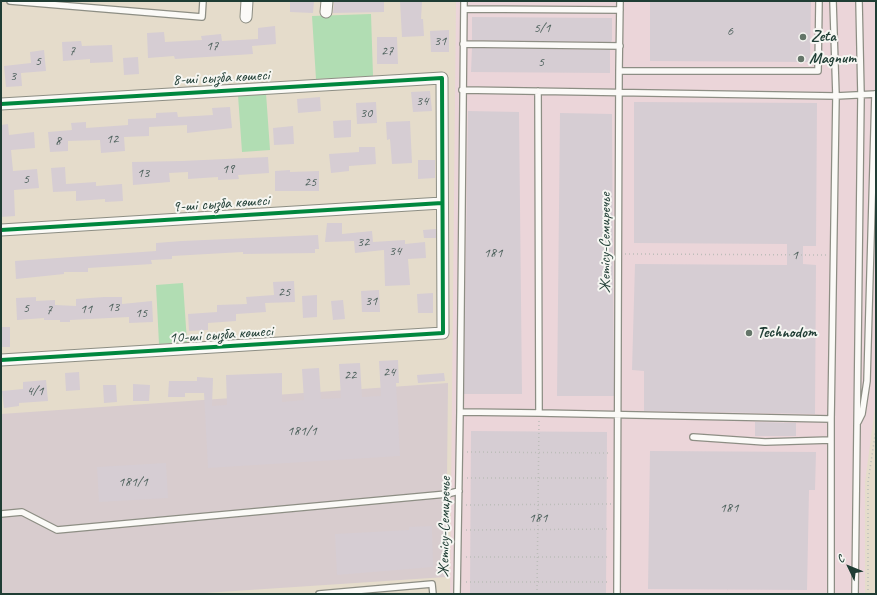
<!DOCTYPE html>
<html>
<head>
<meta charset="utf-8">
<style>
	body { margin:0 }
	#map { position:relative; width:877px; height:595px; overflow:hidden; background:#e5dccb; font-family:Caveat,sans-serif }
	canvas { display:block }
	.frame { position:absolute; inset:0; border:2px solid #1f3d34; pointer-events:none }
	.north { position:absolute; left:829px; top:547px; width:40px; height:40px; -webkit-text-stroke:3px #f6f6f2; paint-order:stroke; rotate:313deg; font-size:11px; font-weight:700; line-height:16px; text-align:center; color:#1f3d34 }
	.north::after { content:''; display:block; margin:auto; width:14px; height:18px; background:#1f3d34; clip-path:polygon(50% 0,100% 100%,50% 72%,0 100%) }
</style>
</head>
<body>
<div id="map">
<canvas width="877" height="595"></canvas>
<div class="frame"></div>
<div class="north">С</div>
</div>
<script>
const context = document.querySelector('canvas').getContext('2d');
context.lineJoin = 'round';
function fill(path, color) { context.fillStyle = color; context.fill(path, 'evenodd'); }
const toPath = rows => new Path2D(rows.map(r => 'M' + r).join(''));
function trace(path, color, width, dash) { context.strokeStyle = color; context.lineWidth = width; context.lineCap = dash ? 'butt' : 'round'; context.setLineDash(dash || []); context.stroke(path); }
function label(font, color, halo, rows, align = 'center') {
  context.font = font + ' Caveat,sans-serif'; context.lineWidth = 4; context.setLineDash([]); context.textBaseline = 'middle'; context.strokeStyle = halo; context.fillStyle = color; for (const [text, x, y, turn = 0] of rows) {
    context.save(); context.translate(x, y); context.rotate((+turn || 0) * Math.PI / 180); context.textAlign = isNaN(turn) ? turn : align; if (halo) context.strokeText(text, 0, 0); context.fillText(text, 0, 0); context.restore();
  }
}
fill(toPath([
	[456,1,876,1,876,400,865,482,865,594,450,594]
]), '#ebd5d9');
fill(toPath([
	[448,383,446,577,189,594,1,594,1,414]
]), '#d8ccce');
fill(toPath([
	[371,14,373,76,316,79,312,16],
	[266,93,270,150,242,152,238,95],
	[183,283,187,342,159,344,156,285]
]), '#b1ddb3');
fill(toPath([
	[290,1,314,1,313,13,290,12],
	[334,1,384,1,384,12,333,13],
	[400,1,422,1,421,19,423,19,424,36,402,37],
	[650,1,811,1,810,62,650,61],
	[472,17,612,18,612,40,611,42,472,40],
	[275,26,276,44,252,46,253,54,175,59,174,56,148,58,147,33,164,32,165,42,202,40,201,36,221,34,222,41,258,39,258,28],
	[449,30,449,52,431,52,430,31],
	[377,37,397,37,398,64,377,64],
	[81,41,82,46,112,45,113,62,90,63,90,59,63,61,62,42],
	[472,48,610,50,610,73,471,72],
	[44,50,46,71,21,73,22,86,6,87,4,66,31,63,30,52],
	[138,57,139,74,124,75,123,58],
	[430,91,432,111,413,112,411,92],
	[320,97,321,111,298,113,297,99],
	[376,102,377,123,357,124,356,103],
	[634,102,817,103,816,246,803,246,803,264,816,265,815,414,644,411,644,371,632,370,635,264,787,265,787,244,634,243],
	[230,107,232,128,187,133,187,125,149,127,149,136,124,137,125,151,101,153,100,140,68,141,68,151,50,152,48,132,72,130,71,123,86,122,86,128,128,125,128,119,156,118,156,113,177,112,178,117,213,115,212,108],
	[468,111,519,112,522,394,464,394],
	[560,113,612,114,614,396,557,396],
	[351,120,351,137,334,138,333,121],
	[410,121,412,163,392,164,390,139,387,140,386,122],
	[8,124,9,135,34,132,35,148,11,150,13,171,37,169,39,188,14,190,15,216,1,217,1,125],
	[293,126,294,144,274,145,273,128],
	[359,147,375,147,376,164,349,166,349,171,331,173,329,154,359,152],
	[268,157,269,173,238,175,239,179,218,180,218,177,188,179,188,172,169,173,170,182,133,185,132,162,182,161],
	[418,160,435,160,435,178,418,179],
	[65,167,66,184,96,182,96,186,122,184,123,201,105,202,105,199,76,201,76,191,53,192,51,168],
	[290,170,290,172,319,171,319,191,275,191,275,171],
	[327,223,342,223,342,234,372,231,373,242,405,240,405,244,425,242,426,258,408,259,410,285,385,286,384,250,355,253,354,241,325,242],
	[436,229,436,238,424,238,423,230],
	[318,235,319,249,315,249,315,253,243,254,243,252,172,256,172,259,151,260,152,264,88,268,88,272,64,272,64,274,16,279,15,261,156,251,156,243,182,241],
	[294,281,295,302,265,303,266,312,236,314,236,321,208,323,208,330,189,331,188,314,217,312,217,305,247,304,246,297,274,295,273,282],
	[379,290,380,312,362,312,361,291],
	[433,293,433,313,418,313,417,294],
	[317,295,317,317,303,318,302,296],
	[36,297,36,301,55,300,55,305,76,306,76,299,104,297,122,297,122,304,152,301,153,322,129,323,129,317,70,320,70,322,60,322,60,320,44,320,44,318,17,320,16,298],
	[343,300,345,319,333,320,331,301],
	[1,327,10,327,10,347,1,347],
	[398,360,399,383,396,383,400,456,208,468,204,393,185,393,185,397,168,397,169,381,197,381,197,377,213,378,212,406,227,405,226,375,282,373,282,402,304,400,302,369,319,368,321,399,341,398,339,364,360,363,362,397,381,396,379,361],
	[79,372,80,390,66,391,65,373],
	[444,373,445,381,418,383,417,375],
	[46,380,48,401,19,403,19,406,4,408,2,391,23,389,23,382],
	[133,384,150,385,149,401,133,401],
	[103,385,116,385,117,402,104,403],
	[755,422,796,423,796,436,755,436],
	[471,431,607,432,606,594,470,594],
	[650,451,816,452,815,490,809,490,807,590,648,589],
	[166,463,168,498,99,502,97,467],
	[432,526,433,567,337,575,335,534,409,530,409,527]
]), '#d6cdd3');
const lane = toPath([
	[10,1,202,17,203,1],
	[464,1,460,412,539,413,538,91],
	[620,1,619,71,818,71,819,1],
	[464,9,620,10],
	[463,44,620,46],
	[462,90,836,96,876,94],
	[539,413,831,419],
	[858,422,862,414,867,381,875,94],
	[693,437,765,442,831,440],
	[1,514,22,512,57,530,447,494,459,491],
	[319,594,432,584,433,594],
	[457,594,460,412],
	[617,594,619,71],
	[831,594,831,419,836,96,833,1],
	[855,594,861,95,859,1]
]);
const street = toPath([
	[326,12,327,1],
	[246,17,247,1],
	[1,104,442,78,443,333,1,360],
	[1,230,442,203]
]);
trace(lane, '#8d8e84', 8);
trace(street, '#8d8e84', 13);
trace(toPath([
	[625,254,826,255],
	[467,452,609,453],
	[467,478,611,478],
	[466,505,611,504],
	[466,530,610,529],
	[466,557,610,557],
	[466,582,610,582],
	[537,594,539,420],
	[727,594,728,590],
	[868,594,868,482,876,429]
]), '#bcbdb9', 1.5, [1, 3]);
trace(lane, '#fbfaf7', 5.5);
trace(street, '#fbfaf7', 11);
trace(toPath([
	[1,104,442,78,443,333,1,360],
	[1,230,442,203]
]), '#00873e', 4);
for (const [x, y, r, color] of [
	[803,37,4,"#647569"],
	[801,59,4,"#647569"],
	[749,333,4,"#647569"]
]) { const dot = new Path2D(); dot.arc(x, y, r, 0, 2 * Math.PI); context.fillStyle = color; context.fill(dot); trace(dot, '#f6f6f2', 1.5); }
label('14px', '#4d615c', null, [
	["5/1",542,28],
	["6",730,31],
	["31",440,41],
	["17",212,46],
	["7",72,51],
	["27",387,51],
	["5",38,61],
	["5",541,62],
	["3",13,76],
	["34",422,101],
	["30",366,113],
	["12",112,139],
	["8",58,141],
	["19",228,169],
	["13",143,173],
	["5",26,179],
	["25",310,182],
	["32",363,242],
	["34",395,251],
	["181",493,253],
	["1",795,255],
	["25",284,292],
	["31",371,301],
	["13",113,307],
	["5",26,308],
	["11",86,309],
	["7",49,310],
	["15",141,313],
	["24",389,372],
	["22",350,375],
	["4/1",35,391],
	["181/1",302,431],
	["181/1",133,482],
	["181",729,508],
	["181",538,518]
]);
label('bold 16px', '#1f3d34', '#f6f6f2', [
	["Zeta",811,37],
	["Magnum",809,59],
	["Technodom",757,333]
], 'left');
label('16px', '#1f3d34', '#f6f6f2', [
	["8-ші сызба көшесі",221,78,-3],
	["9-ші сызба көшесі",221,204,-4],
	["Жетісу-Семиречье",606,243,-90],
	["10-ші сызба көшесі",221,335,-4],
	["Жетісу-Семиречье",445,527,-89]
]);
</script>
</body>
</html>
